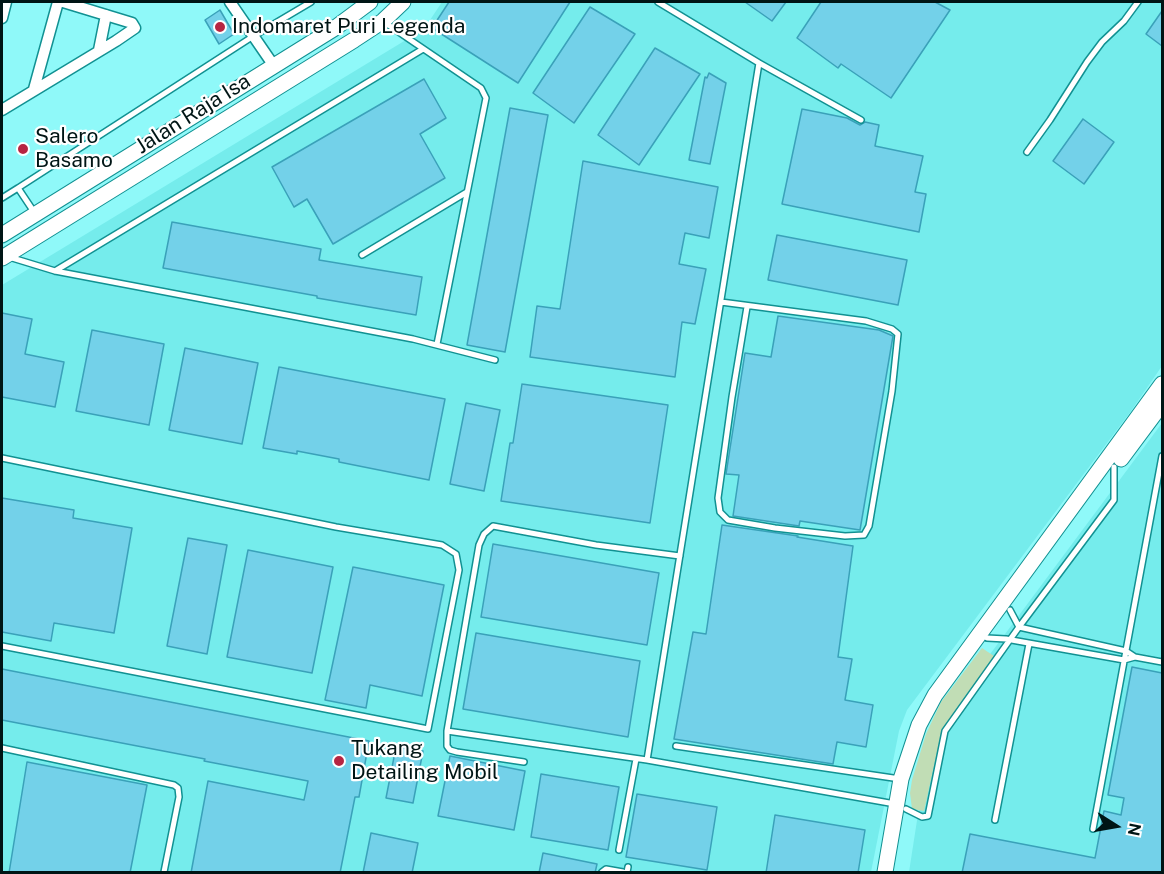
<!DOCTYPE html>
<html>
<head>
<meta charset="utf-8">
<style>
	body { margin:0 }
	#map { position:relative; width:1164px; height:874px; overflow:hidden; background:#8ff9f9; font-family:"Public Sans",sans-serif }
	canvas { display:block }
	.frame { position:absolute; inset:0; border:3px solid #001515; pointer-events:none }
	.north { position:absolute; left:1086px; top:796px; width:60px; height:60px; -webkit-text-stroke:4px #fff; paint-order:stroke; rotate:101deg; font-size:16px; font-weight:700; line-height:24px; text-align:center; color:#001515 }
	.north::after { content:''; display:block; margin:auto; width:21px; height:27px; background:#001515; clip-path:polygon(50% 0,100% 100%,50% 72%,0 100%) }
</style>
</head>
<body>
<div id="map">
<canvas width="1164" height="874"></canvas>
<div class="frame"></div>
<div class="north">N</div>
</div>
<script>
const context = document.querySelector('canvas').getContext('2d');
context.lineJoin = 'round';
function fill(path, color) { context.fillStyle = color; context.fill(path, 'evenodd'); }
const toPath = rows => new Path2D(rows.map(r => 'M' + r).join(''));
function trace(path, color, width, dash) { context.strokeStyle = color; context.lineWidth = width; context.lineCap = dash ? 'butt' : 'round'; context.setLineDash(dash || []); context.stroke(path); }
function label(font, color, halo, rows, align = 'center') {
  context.font = font + ' "Public Sans",sans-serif'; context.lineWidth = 4.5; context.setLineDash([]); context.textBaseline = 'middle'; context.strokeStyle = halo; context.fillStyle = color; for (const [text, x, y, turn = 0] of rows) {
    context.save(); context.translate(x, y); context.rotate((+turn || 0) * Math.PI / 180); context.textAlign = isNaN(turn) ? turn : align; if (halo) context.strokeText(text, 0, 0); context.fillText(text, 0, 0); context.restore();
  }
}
fill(toPath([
	[442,2,1162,2,1162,366,1131,411,907,710,899,731,871,872,2,872,2,285,424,29],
	[1162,423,1162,872,909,872,918,814,934,738,950,708]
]), '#75ecec');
fill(toPath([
	[982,648,997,658,942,730,924,811,912,809,910,793,912,780,926,734,941,702]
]), '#c1ddb5');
const building = toPath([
	[449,2,570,2,518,83,432,28,449,2],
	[745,2,786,2,772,21,745,2],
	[821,2,935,2,950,10,891,98,841,64,838,68,797,38,821,2],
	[590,7,635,34,574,123,533,93,590,7],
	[220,10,234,34,219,44,205,20,220,10],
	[1162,11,1162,46,1146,34,1162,11],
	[655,48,700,74,639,165,598,135,655,48],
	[709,73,726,83,710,164,689,160,705,77,707,78,709,73],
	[424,79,446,118,420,134,445,178,333,244,307,199,294,207,272,167,424,79],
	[510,108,548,115,505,352,467,345,510,108],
	[802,109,847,118,860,125,865,122,879,125,875,146,923,156,915,192,926,194,919,232,782,204,802,109],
	[1083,119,1114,142,1084,184,1053,161,1083,119],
	[583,161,718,187,709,238,685,233,679,264,706,269,695,324,682,322,675,377,530,357,537,306,560,309,583,161],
	[172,222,321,249,319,260,422,277,416,315,317,298,317,296,163,268,172,222],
	[777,235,907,260,898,305,768,280,777,235],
	[2,313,32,319,25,354,64,362,55,407,2,397,2,313],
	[778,316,879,330,893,336,860,530,800,521,799,526,733,516,739,475,726,474,745,353,771,357,778,316],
	[92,330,164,344,149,425,76,411,92,330],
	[185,348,258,363,242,444,169,430,185,348],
	[279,367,445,399,429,480,339,462,339,459,297,451,297,454,263,448,279,367],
	[522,384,668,405,650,523,501,501,510,443,513,443,522,384],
	[466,403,500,410,484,491,450,484,466,403],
	[2,498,74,510,73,518,132,528,114,633,54,623,51,641,2,632,2,498],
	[722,525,798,536,797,537,853,546,838,657,852,659,845,700,873,705,866,747,837,742,833,764,674,739,693,632,706,634,722,525],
	[188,538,227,545,207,654,167,646,188,538],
	[493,544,659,573,647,645,481,617,493,544],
	[248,550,333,567,312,673,227,657,248,550],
	[353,567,444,585,422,696,370,685,366,708,325,700,353,567],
	[476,633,640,661,628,737,463,709,476,633],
	[1132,667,1162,673,1162,873,962,873,970,834,1095,858,1104,811,1121,815,1124,798,1108,795,1132,667],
	[2,669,369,741,359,797,355,797,340,873,191,873,208,781,304,800,308,781,204,761,205,759,2,720,2,669],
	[396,747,423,751,413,803,386,798,396,747],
	[450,756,525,771,514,830,438,816,450,756],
	[27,762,147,785,130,873,9,873,27,762],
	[541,774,619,787,608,850,531,837,541,774],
	[637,794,717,807,707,870,626,857,637,794],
	[775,815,865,830,858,873,766,873,775,815],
	[371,833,418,843,412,873,363,873,371,833],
	[543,853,597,864,595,873,539,873,543,853]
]);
fill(building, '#73d1e9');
trace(building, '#3aa1b9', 1.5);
const lane = toPath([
	[658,2,759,63,861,120],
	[384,22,481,88,486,98,437,344],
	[1027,152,1050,120,1087,62,1102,42,1124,21,1138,2],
	[2,198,18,188],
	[34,212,18,188,252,37,311,2],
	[362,255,467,192],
	[9,257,55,271,413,339,495,360],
	[55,271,423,49],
	[721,302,866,321,892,329,898,334,892,391,869,526,864,535,845,536,775,528,728,520,720,512,718,498,732,397,747,307],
	[2,458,336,527,442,545,456,554,459,570,428,729,2,646],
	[1010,610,1019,627,1126,651,1135,657,1162,662],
	[987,638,1006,639,1124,660,1135,657],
	[447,731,647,760,895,804],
	[676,746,900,779],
	[2,748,174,785,178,788,179,797,164,872],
	[647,760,759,63],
	[524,762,457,752,450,750,447,746,447,731,479,545,484,534,493,526,596,545,680,556],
	[906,809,922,817,928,816,945,731,1019,627,1114,500,1114,467],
	[995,820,1029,644],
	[1093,829,1162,456],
	[619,850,636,759],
	[602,872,606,869,623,872],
	[627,872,628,867]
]);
const street = toPath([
	[230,2,274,66],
	[2,18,6,2],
	[99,50,106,15],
	[34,89,58,2],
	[2,110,116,41,135,28,132,23,63,2]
]);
const secondary = toPath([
	[2,235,335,28,370,2],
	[2,258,354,40,383,21,403,2],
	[1121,459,1162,404],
	[885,872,901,779,919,725,935,695,1162,384]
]);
trace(lane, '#119192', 8);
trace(street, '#119192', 13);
trace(secondary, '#119192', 17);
trace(lane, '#fff', 5);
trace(street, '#fff', 10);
trace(secondary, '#fff', 15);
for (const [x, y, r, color] of [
	[220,27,6,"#b62542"],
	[23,149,6,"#b62542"],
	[339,761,6,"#b62542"]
]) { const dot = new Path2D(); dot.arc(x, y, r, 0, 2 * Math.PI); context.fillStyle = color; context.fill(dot); trace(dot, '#fff', 2); }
label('21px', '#001515', '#fff', [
	["Indomaret Puri Legenda",232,27],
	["Salero",35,137],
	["Basamo",35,161],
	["Tukang",351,749],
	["Detailing Mobil",351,773]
], 'left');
label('21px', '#001515', '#fff', [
	["Jalan Raja Isa",193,114,-32]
]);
</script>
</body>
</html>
